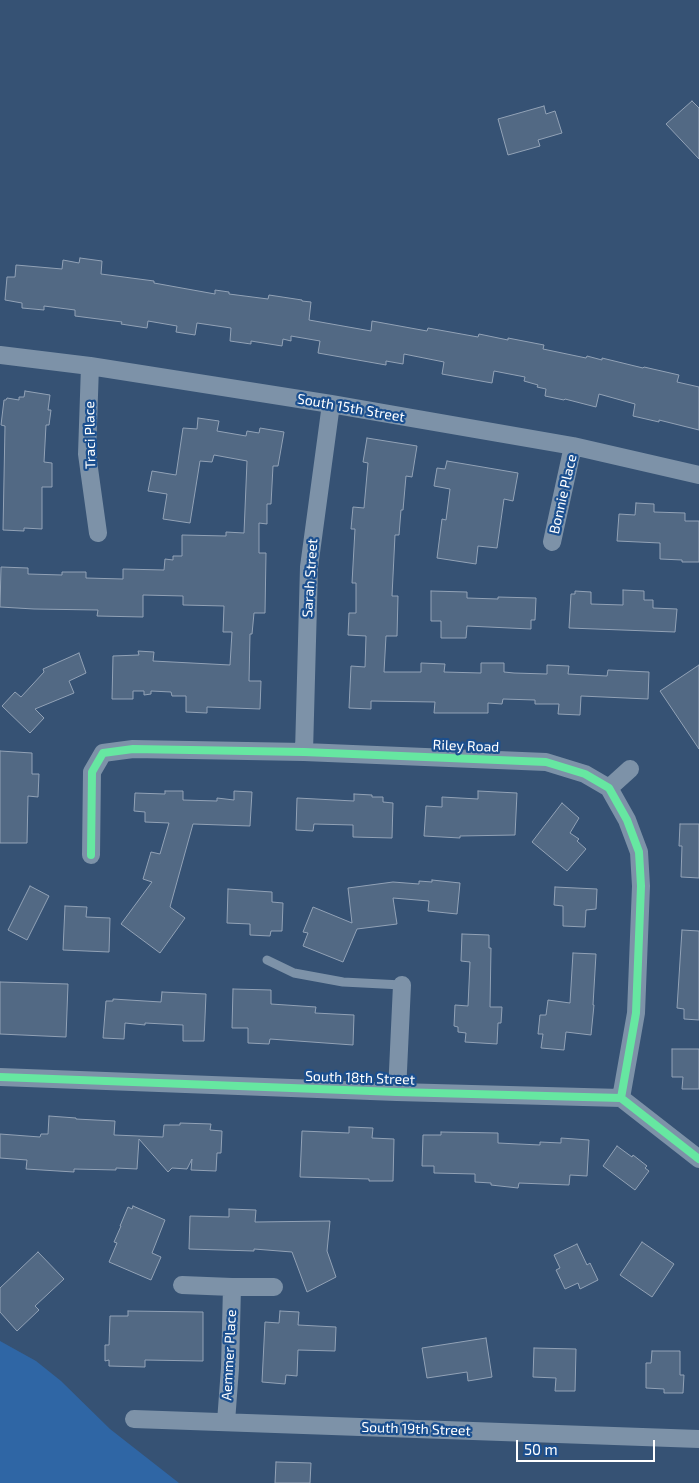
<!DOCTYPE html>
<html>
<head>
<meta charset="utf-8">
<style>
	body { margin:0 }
	#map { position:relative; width:699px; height:1483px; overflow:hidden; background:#365274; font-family:"Exo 2",sans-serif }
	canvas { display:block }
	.scale { position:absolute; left:516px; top:1440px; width:139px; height:22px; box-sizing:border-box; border:2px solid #fff; border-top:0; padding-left:6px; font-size:15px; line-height:18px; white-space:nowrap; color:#fff; -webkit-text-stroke:4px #1b4f8f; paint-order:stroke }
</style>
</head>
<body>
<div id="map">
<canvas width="699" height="1483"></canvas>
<div class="scale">50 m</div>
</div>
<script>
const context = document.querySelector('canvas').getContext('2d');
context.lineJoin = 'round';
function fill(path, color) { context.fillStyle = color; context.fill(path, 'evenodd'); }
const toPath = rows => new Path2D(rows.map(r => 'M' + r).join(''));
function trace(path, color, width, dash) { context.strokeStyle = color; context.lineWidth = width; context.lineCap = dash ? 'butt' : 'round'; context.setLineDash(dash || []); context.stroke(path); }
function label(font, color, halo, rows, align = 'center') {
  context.font = font + ' "Exo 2",sans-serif'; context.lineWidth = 4.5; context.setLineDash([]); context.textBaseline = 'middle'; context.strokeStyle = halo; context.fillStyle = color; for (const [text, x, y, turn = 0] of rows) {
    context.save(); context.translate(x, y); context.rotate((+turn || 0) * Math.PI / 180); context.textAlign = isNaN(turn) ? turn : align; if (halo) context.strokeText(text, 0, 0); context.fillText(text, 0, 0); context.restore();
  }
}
fill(toPath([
	[0,1341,36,1361,61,1381,110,1429,179,1483,0,1483]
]), '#2f66a5');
const building = toPath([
	[692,101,699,108,699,159,666,124,692,101],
	[544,106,546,114,555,111,562,133,538,140,540,146,508,155,498,119,544,106],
	[80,258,102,261,101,274,154,281,154,283,215,294,215,290,229,292,229,294,268,299,269,295,302,300,302,301,311,302,309,320,371,331,372,321,427,331,428,328,478,337,479,334,508,340,508,338,544,345,543,349,586,358,587,356,602,360,602,358,643,368,644,367,679,375,677,382,699,387,699,430,659,420,659,422,633,416,635,404,599,394,596,407,565,399,564,400,545,396,546,389,537,387,538,385,524,381,525,377,494,371,492,383,442,374,444,362,404,354,403,364,386,361,386,365,318,353,320,341,291,336,291,341,283,339,282,346,251,341,251,344,230,341,231,328,197,323,195,335,176,332,177,326,148,321,147,328,121,324,122,322,75,316,75,310,44,306,44,310,22,308,22,303,5,300,7,277,15,277,16,265,62,269,63,260,79,263,80,258],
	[25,391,50,395,48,410,51,410,49,425,46,425,44,462,52,463,52,487,42,487,42,529,24,528,24,531,3,530,5,426,1,425,4,400,6,400,7,398,19,400,19,397,24,397,25,391],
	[198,418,219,421,217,431,246,436,247,431,259,433,260,428,284,432,278,466,273,466,271,504,267,504,267,524,259,523,259,553,266,553,265,613,254,613,252,634,250,634,249,681,261,681,260,709,207,707,207,713,186,712,186,696,172,696,171,692,151,691,151,694,144,695,144,691,133,691,133,699,112,699,113,656,139,655,138,651,154,652,153,661,230,665,232,632,223,632,224,606,183,605,183,596,143,595,143,617,97,616,98,610,34,609,0,607,1,567,28,568,28,574,62,575,62,572,86,572,86,578,123,579,123,569,164,570,165,559,173,560,173,556,182,556,182,535,226,536,226,532,244,533,247,461,214,455,212,462,200,461,190,523,163,519,167,494,148,491,152,471,176,475,183,428,197,429,198,418],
	[367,438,417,446,412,477,406,476,403,510,401,510,399,535,395,535,392,596,398,596,397,636,386,636,384,672,421,672,421,663,445,664,444,672,481,673,481,663,504,663,504,672,514,673,547,674,547,665,569,666,568,674,607,676,608,670,649,672,648,699,581,696,580,715,558,714,559,704,535,704,535,700,503,699,502,704,488,703,488,713,434,713,435,702,371,701,371,709,349,708,351,666,365,667,366,636,348,635,349,613,356,613,356,583,352,583,355,529,351,529,353,507,364,508,368,463,363,462,367,438],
	[447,461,518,473,513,501,504,499,497,548,478,546,476,564,437,558,442,519,446,520,450,489,434,486,437,468,445,469,447,461],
	[636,503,654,504,654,512,685,513,685,521,699,521,699,562,682,562,682,560,660,559,660,543,617,541,619,514,635,515,636,503],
	[623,590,644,591,644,600,653,600,653,608,677,609,675,632,569,628,571,594,575,594,575,591,591,592,591,604,623,605,623,590],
	[431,591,467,592,467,598,498,599,498,597,536,598,535,620,531,620,531,629,467,626,466,638,441,638,441,621,431,621,431,591],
	[79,653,86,673,69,681,74,693,35,709,44,718,30,733,2,706,15,692,21,697,44,672,43,669,79,653],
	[699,665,699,749,660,691,699,665],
	[0,751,32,753,32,774,39,774,38,797,28,796,27,843,0,843,0,751],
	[165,791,183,791,183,800,217,801,217,798,234,800,234,791,252,792,250,826,193,824,170,907,185,918,160,953,121,924,152,882,143,879,151,852,160,854,169,823,145,822,145,812,134,811,135,793,165,794,165,791],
	[478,791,517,793,515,835,460,836,460,838,424,836,426,806,442,807,442,797,478,799,478,791],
	[354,794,372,795,372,797,383,797,383,802,393,803,392,838,353,837,353,825,314,824,313,831,296,830,297,798,354,801,354,794],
	[562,803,579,818,570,833,579,839,577,841,586,849,567,871,532,842,562,803],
	[680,824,699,824,699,878,681,877,682,846,679,846,680,824],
	[432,880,460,883,457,914,428,911,429,901,393,898,397,924,357,929,343,962,303,946,308,933,303,932,313,907,352,923,348,888,393,882,419,884,419,881,432,882,432,880],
	[30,886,49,896,27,940,8,930,30,886],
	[555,887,597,889,596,909,586,910,585,927,563,926,563,906,554,905,555,887],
	[228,889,272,892,272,902,283,903,282,931,271,931,270,936,250,935,250,924,227,923,228,889],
	[65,906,87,907,86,917,110,918,109,952,63,950,65,906],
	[682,930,699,931,699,1020,684,1019,684,1009,677,1008,682,930],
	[462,934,489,935,489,948,491,948,490,1007,502,1007,501,1023,498,1023,497,1044,465,1042,466,1033,458,1032,458,1027,454,1026,455,1005,468,1006,470,962,461,961,462,934],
	[573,953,596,954,593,1005,594,1005,591,1035,566,1032,564,1050,541,1048,543,1034,538,1034,540,1015,546,1015,548,1000,570,1003,573,953],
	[0,982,68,984,66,1037,0,1034,0,982],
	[233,989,271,990,271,1004,316,1007,315,1013,354,1015,353,1045,270,1039,269,1044,248,1043,248,1028,232,1028,233,989],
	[162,992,206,994,204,1041,183,1041,183,1025,145,1023,145,1025,125,1023,124,1039,103,1038,106,1001,113,1001,113,999,161,1002,162,992],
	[672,1049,699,1049,699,1089,682,1089,683,1077,672,1077,672,1049],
	[49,1116,76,1118,76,1119,115,1121,114,1135,163,1137,164,1125,180,1125,180,1123,211,1124,210,1130,222,1131,221,1153,217,1153,216,1171,191,1170,192,1159,187,1169,172,1168,168,1172,139,1139,137,1169,116,1168,116,1170,74,1169,74,1172,26,1169,27,1160,0,1158,0,1134,40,1137,41,1134,48,1134,49,1116],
	[349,1127,373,1128,372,1138,394,1139,393,1181,369,1181,369,1179,300,1177,302,1131,349,1133,349,1127],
	[441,1132,498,1133,498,1143,540,1145,540,1142,561,1143,561,1138,589,1140,587,1176,570,1175,569,1185,519,1183,518,1188,491,1185,491,1183,475,1182,475,1174,434,1173,434,1166,422,1166,423,1135,441,1135,441,1132],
	[617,1146,632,1157,633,1155,647,1166,645,1168,649,1171,635,1190,603,1166,617,1146],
	[133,1206,165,1220,152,1253,161,1257,151,1280,109,1262,117,1243,114,1242,121,1226,120,1226,128,1207,132,1209,133,1206],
	[229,1209,256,1210,255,1222,330,1221,327,1251,336,1277,307,1292,292,1252,254,1249,254,1251,189,1249,190,1216,229,1217,229,1209],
	[642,1242,674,1264,652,1297,620,1275,642,1242],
	[577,1244,587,1265,590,1263,598,1280,580,1289,578,1283,565,1289,556,1270,560,1268,554,1255,577,1244],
	[38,1252,64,1279,35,1306,39,1310,17,1331,0,1312,0,1288,38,1252],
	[128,1311,203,1312,203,1361,145,1360,145,1367,109,1366,109,1360,105,1361,105,1345,109,1345,110,1316,128,1316,128,1311],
	[280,1311,299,1312,298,1325,336,1327,335,1351,298,1350,297,1376,286,1375,285,1384,262,1382,265,1322,279,1323,280,1311],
	[486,1338,492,1377,468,1381,467,1372,427,1378,422,1348,486,1338],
	[534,1348,576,1349,575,1391,555,1391,556,1378,533,1377,534,1348],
	[652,1351,680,1351,680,1375,684,1375,683,1393,664,1393,664,1389,646,1388,646,1363,651,1363,652,1351],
	[276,1462,311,1463,310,1483,275,1483,276,1462]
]);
fill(building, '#526984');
trace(building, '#92a2b6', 1);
trace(toPath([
	[267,960,294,973,343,982,402,985]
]), '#7d92a8', 9);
trace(toPath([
	[0,355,90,366,331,404,573,446,699,475],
	[90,366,87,454,98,533],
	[552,542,573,446],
	[304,752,309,567,331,404],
	[609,788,630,769],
	[91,855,92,772,103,753,133,749,304,752,546,762,585,774,609,788,627,820,639,852,641,886,636,1013,621,1098],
	[0,1077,397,1092,621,1098,699,1159],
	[397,1092,402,985],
	[182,1285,232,1287,230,1368,226,1422],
	[232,1287,274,1287],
	[134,1419,699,1439]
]), '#7d92a8', 18);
trace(toPath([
	[91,855,92,772,103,753,133,749,304,752,546,762,585,774,609,788,627,820,639,852,641,886,636,1013,621,1098],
	[0,1077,397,1092,621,1098,699,1159]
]), '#66e7a1', 8);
label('14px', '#fff', '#1b4f8f', [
	["South 15th Street",351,408,10],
	["Traci Place",90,435,-91],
	["Bonnie Place",563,494,-77],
	["Sarah Street",310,578,-86],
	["Riley Road",466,746,2],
	["South 18th Street",360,1078,2],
	["Aemmer Place",229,1355,-87],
	["South 19th Street",416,1429,2]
]);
</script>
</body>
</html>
